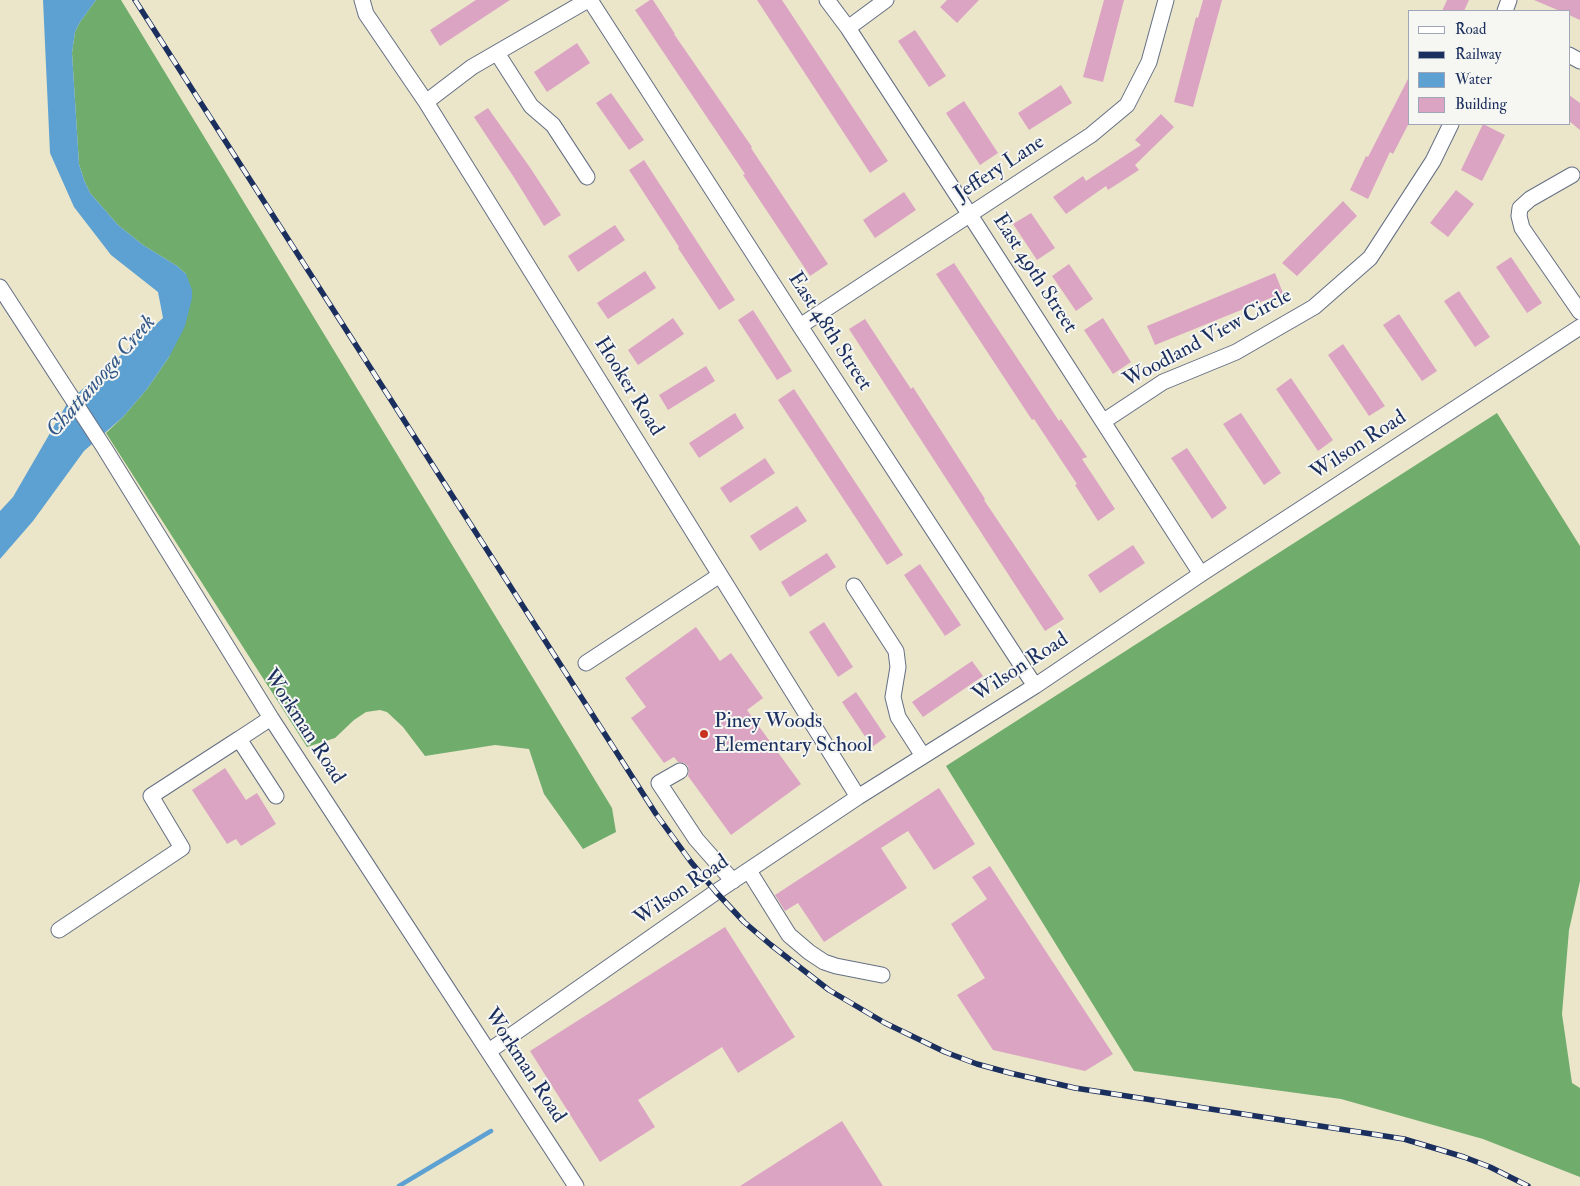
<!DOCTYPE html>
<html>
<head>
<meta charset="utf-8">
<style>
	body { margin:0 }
	#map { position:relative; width:1580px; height:1186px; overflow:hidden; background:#ebe6ca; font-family:"IM FELL Double Pica",serif }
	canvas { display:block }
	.legend { position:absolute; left:1408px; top:10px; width:162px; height:115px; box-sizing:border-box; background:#f6f6f2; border:1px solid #9ea6b7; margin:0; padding:6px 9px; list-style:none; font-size:15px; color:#1b2f5e }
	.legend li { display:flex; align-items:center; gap:10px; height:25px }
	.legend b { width:25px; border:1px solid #9ea6b7 }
</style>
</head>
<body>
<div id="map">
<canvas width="1580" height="1186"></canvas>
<ul class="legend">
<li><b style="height:6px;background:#fff"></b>Road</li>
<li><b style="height:6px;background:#1b2f5e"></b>Railway</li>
<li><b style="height:14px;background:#5da1d2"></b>Water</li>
<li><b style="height:14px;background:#dba4c3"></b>Building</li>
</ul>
</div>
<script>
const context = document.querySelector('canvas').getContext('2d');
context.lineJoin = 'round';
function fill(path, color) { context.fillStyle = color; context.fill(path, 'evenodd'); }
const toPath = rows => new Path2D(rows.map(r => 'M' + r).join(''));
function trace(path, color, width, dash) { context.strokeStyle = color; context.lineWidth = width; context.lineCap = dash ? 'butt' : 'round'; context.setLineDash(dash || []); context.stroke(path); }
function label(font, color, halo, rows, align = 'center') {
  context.font = font + ' "IM FELL Double Pica",serif'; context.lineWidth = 4; context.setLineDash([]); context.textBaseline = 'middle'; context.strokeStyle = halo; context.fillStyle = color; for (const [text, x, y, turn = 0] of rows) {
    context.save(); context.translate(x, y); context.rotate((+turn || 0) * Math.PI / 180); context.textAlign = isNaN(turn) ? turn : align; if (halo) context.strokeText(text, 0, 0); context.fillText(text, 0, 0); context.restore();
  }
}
fill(toPath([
	[96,0,121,0,612,808,616,832,583,849,544,794,529,749,495,745,425,756,403,727,387,712,380,710,366,712,354,720,335,738,307,747,106,433,123,417,147,389,169,357,186,274,177,266,143,245,118,225,90,193,84,180,79,164,72,53,75,32,80,22],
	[1497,413,1580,546,1580,881,1569,930,1562,1014,1572,1083,1580,1088,1580,1177,1483,1139,1341,1099,1134,1071,946,766]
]), '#70ac6c');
fill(toPath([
	[43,0,96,0,80,22,75,32,72,53,79,164,84,180,90,193,118,225,143,245,177,266,186,274,192,290,192,298,185,326,179,338,169,357,147,389,123,417,84,451,33,521,0,559,0,511,13,497,68,402,163,318,158,292,111,255,74,207,50,153]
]), '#5da1d2');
trace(toPath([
	[399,1186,491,1131]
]), '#5da1d2', 4.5);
fill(toPath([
	[476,0,510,0,440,46,430,30],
	[650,0,653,0,675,34,674,34,752,147,751,148,828,264,810,276,743,175,745,174,635,10],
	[757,0,782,0,888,161,870,173],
	[947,0,979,0,957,23,940,7],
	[1104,0,1124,0,1103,82,1083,77],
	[1203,0,1222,0,1193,107,1174,102,1196,17,1198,18],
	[1447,0,1469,0,1464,11,1442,11],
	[1534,0,1580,0,1580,20,1569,15,1569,11,1560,11],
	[915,30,946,76,929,87,898,41],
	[577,43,590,63,547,92,534,72],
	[1409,77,1409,123,1393,154,1390,152,1368,199,1350,190,1366,156,1368,157],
	[1061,85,1072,103,1029,130,1018,113],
	[611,93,644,140,629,150,596,103],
	[1569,95,1580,103,1580,130,1569,121],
	[964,101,998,153,980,165,946,113],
	[488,108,531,169,561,215,544,226,515,179,474,117],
	[1161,114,1174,127,1135,165,1139,170,1108,190,1106,186,1066,214,1053,197,1083,176,1086,181,1141,145,1135,140],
	[1483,124,1505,135,1482,181,1461,170],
	[644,160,735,300,719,310,678,248,679,247,629,170],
	[1456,190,1474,204,1448,237,1430,223],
	[904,192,916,210,875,238,863,220],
	[1343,201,1357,216,1297,276,1282,263],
	[1031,213,1055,248,1037,260,1013,224],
	[615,225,625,240,578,272,568,256],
	[1511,257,1542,303,1527,313,1496,267],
	[954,263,1059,421,1061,419,1087,457,1082,459,1115,509,1098,521,1075,485,1077,484,1034,419,1032,420,936,274],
	[1069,264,1093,299,1076,311,1052,276],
	[645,271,656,288,608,319,597,303],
	[1275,273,1283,293,1155,345,1147,326],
	[1459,291,1490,337,1475,347,1444,301],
	[753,310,792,371,777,380,738,320],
	[1399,314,1437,371,1422,381,1383,325],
	[673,318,684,334,638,365,628,350],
	[1103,318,1131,362,1113,374,1084,330],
	[865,319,911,389,913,387,985,499,984,500,1064,619,1045,631,849,329],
	[1343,344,1385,406,1369,416,1328,355],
	[706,366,715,381,668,410,659,395],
	[1291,378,1333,440,1318,451,1276,389],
	[794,389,903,555,887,565,778,400],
	[735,413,744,428,699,458,689,443],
	[1241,413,1281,473,1264,485,1223,424],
	[1187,448,1227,508,1212,519,1171,458],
	[765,458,775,473,730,503,720,488],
	[797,506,807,521,760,551,750,536],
	[1133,545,1145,563,1100,593,1088,575],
	[827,553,836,567,790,597,781,582],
	[920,564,961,625,945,636,904,575],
	[824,622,853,667,838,677,809,632],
	[696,627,720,661,731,653,763,698,747,710,801,784,731,835,688,776,689,772,688,766,684,763,678,762,674,757,664,763,631,718,646,707,625,678],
	[972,661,983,676,923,717,912,702],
	[856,692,886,737,872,747,842,702],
	[225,768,246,800,257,793,276,824,241,846,236,839,227,844,192,790],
	[939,788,975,844,934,870,908,831,881,848,907,888,824,942,798,903,785,911,775,895],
	[990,866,1113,1054,1085,1071,993,1050,957,995,985,978,951,924,987,899,972,877],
	[725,927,795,1037,738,1073,722,1047,638,1100,655,1127,600,1162,530,1051],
	[842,1121,883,1186,740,1186]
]), '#dba4c3');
const minor = toPath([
	[362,0,366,14,426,102,858,797],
	[590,0,800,326,1035,686],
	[827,0,848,28,970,215,1201,574],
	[1505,11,1509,0],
	[848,28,886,0],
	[497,53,531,106,553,125,587,177],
	[1569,55,1580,61],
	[426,102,472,67,588,0],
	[1572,175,1530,199,1520,208,1519,216,1522,228,1580,312],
	[0,287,105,449,271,718,576,1186],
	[800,326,1091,135,1127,105,1149,62,1166,0],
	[1104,421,1163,382,1236,352,1314,307,1370,258,1433,161,1451,124],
	[854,586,896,651,898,667,893,697,898,717,923,756],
	[586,663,720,575],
	[271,718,239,739,276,796],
	[680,771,659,783,696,839,733,881],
	[749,871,789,935,809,952,824,962,836,966,882,975],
	[59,930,182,848,151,796,239,739],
	[489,1051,716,892,858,797,1035,686,1201,574,1580,327]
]);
trace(minor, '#646f84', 17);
trace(minor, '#fff', 15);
const rail = toPath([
	[135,0,656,814,691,862,716,892,744,922,771,945,829,990,885,1023,945,1052,977,1064,1010,1073,1075,1088,1404,1139,1464,1157,1490,1167,1528,1186]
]);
trace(rail, '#1b2f5e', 5.5);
trace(rail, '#f6f6f2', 4, [11]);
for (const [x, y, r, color] of [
	[704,734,5,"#c8321e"]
]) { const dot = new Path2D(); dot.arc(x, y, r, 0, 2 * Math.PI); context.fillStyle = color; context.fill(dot); trace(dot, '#f6f6f2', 2); }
label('21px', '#1b2f5e', '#f6f6f2', [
	["Jeffery Lane",1000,169,-33],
	["East 49th Street",1034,274,57],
	["East 48th Street",829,332,57],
	["Woodland View Circle",1208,339,-28],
	["Hooker Road",628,387,58],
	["Wilson Road",1359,446,-33],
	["Wilson Road",1021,668,-33],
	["Workman Road",303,727,57],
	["Wilson Road",682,891,-34],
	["Workman Road",524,1066,57]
]);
label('21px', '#1b2f5e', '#f6f6f2', [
	["Piney Woods",714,722],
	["Elementary School",714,746]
], 'left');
label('italic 22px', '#325787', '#f6f6f2', [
	["Chattanooga Creek",102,377,-49]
]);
</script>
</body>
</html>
